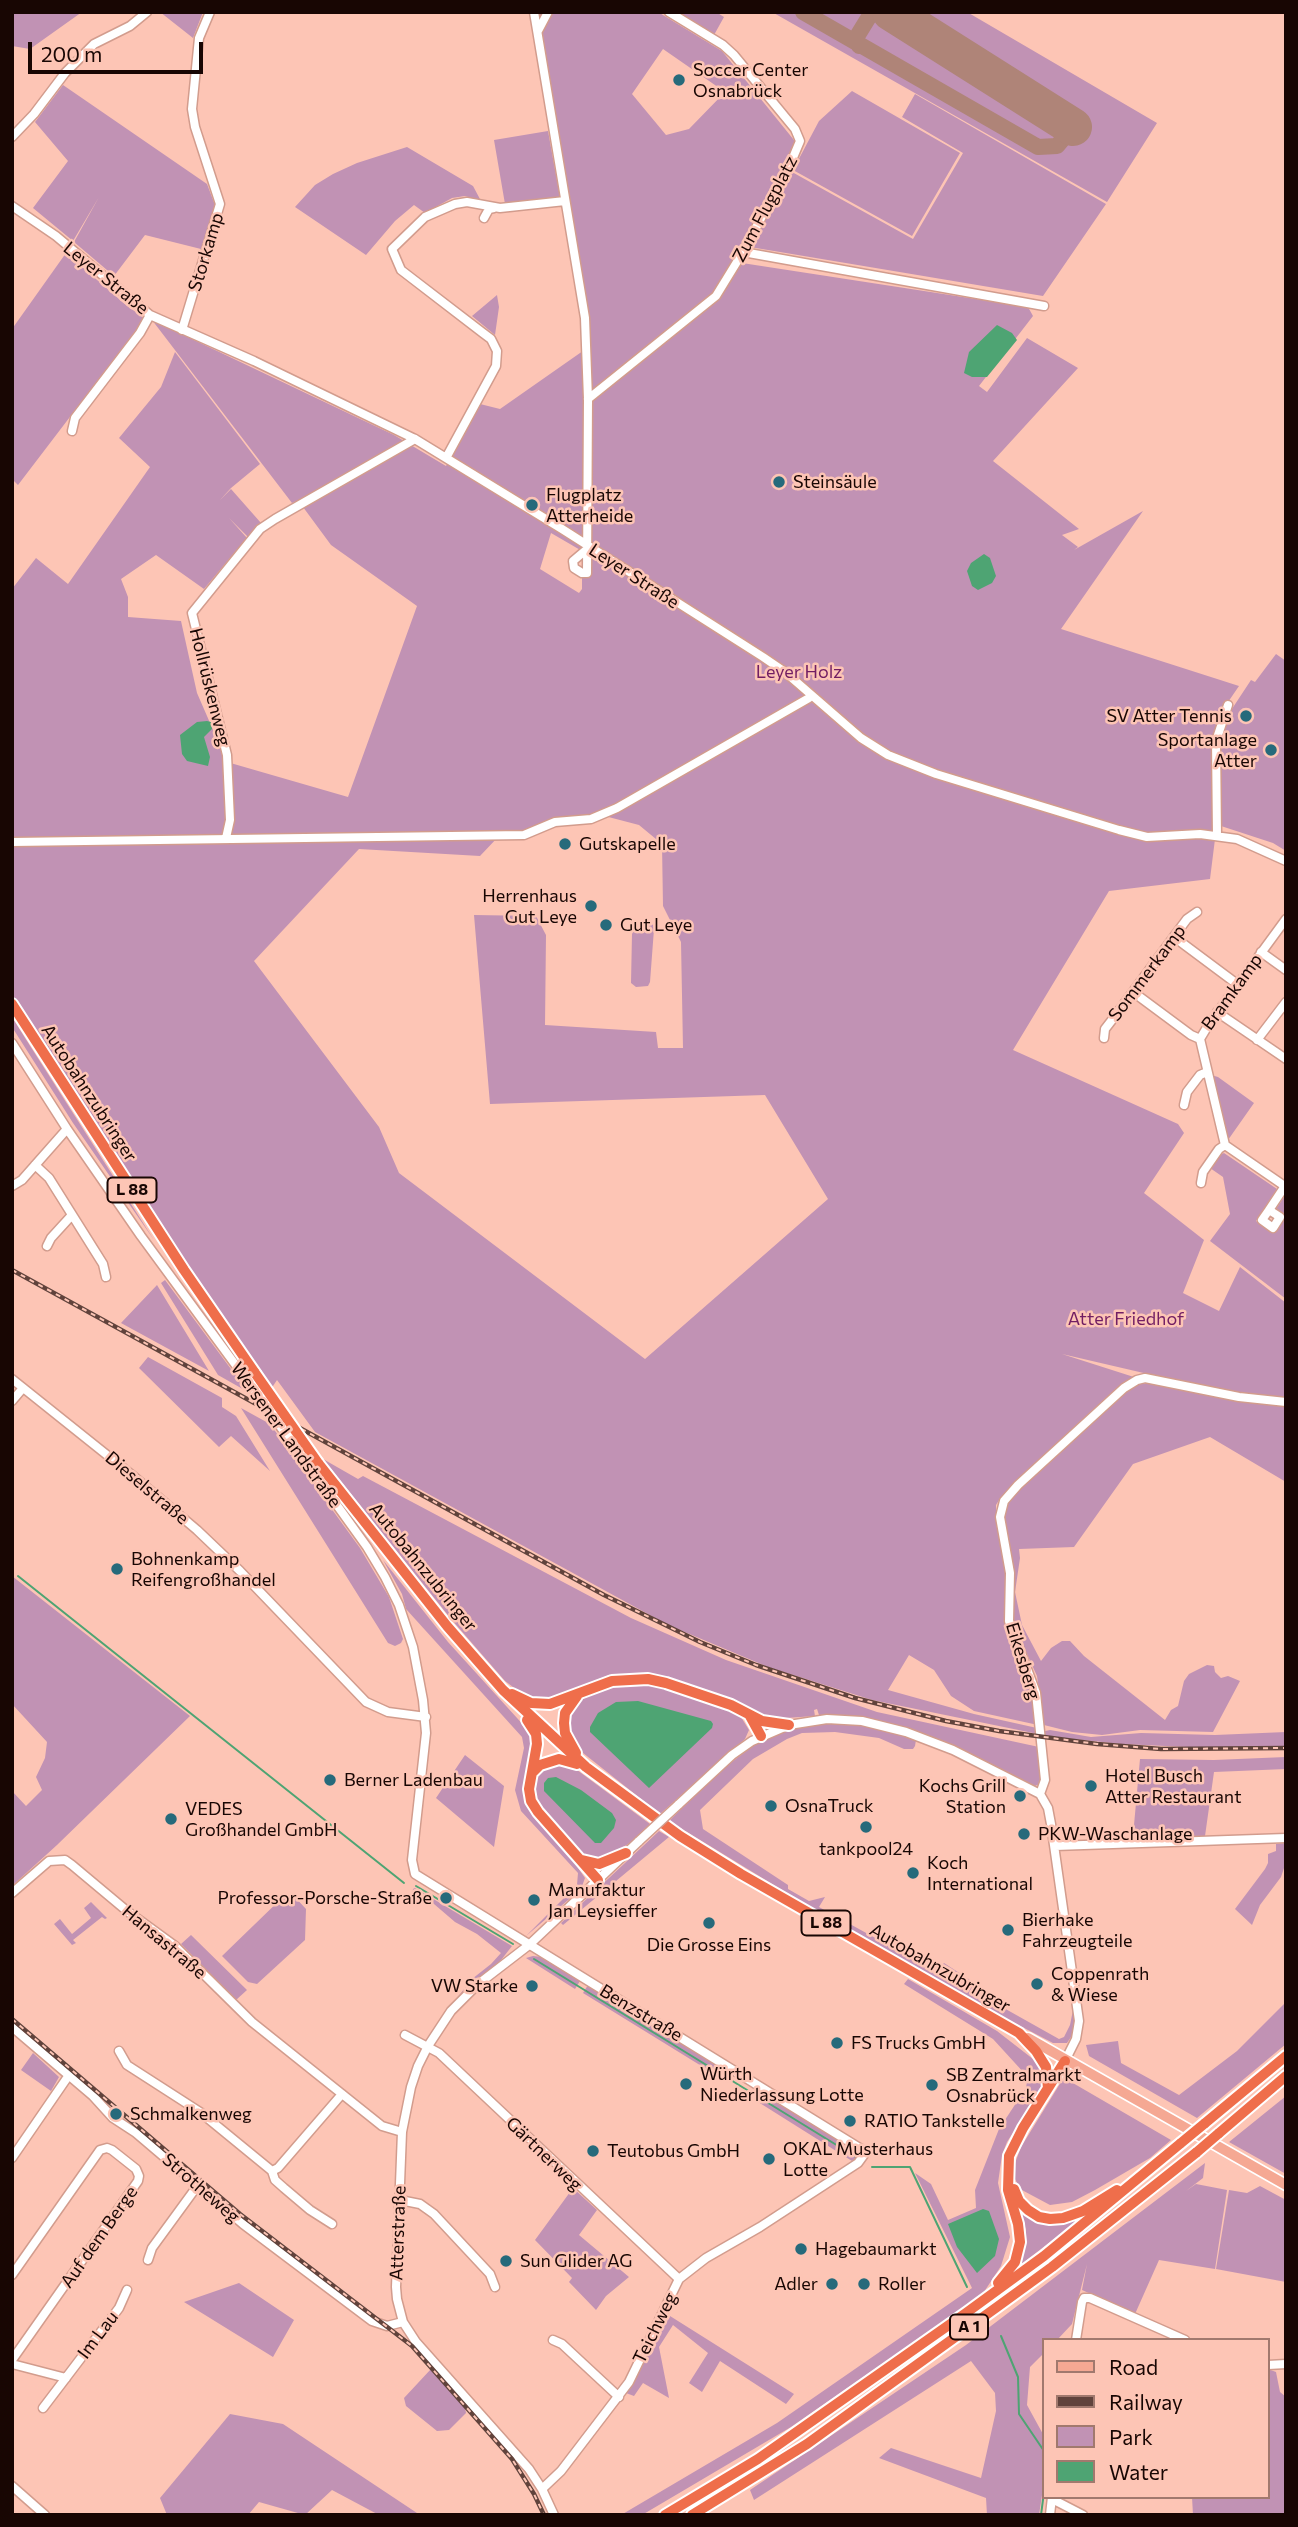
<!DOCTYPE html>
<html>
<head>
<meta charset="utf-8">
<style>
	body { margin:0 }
	#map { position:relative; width:1298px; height:2527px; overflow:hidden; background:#fdc5b5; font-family:Commissioner,sans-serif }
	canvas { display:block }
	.frame { position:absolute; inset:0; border:14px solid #180603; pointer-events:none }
	.legend { position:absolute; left:1042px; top:2338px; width:228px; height:161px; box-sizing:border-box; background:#fdc5b5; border:2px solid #a1796e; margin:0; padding:9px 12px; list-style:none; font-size:21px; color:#180603 }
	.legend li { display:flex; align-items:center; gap:14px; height:35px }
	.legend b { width:35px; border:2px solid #a1796e }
	.scale { position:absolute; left:28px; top:42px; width:175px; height:32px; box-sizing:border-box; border:4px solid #180603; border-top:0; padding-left:9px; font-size:21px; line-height:24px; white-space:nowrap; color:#180603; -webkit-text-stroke:5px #fdc5b5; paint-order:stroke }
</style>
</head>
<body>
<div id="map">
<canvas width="1298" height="2527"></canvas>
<div class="frame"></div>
<ul class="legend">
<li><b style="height:9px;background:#f5a893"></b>Road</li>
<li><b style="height:9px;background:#61433c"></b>Railway</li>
<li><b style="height:19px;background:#c192b4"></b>Park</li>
<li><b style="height:19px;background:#4ea473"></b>Water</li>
</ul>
<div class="scale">200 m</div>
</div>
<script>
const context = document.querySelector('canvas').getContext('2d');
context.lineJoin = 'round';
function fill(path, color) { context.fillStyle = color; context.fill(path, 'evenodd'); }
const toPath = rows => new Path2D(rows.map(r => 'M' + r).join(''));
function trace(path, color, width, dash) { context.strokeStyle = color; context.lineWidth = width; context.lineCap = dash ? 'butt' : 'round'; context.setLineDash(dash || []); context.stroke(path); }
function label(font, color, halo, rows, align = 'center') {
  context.font = font + ' Commissioner,sans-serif'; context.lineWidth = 5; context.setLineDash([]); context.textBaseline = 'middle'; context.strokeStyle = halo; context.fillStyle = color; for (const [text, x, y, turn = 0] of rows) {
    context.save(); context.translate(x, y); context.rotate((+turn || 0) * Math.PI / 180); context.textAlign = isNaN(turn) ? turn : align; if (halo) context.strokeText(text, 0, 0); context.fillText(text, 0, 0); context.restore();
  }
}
fill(toPath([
	[12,12,82,12,30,49,12,46],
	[160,12,203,12,193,38],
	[539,12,658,12,722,51,802,150,785,182,792,172,913,239,963,153,902,117,915,94,1106,204,1043,296,750,247,742,263,1028,307,1033,316,979,386,987,392,1027,338,1078,368,993,461,1079,529,1062,535,1078,547,1074,550,1143,511,1061,629,1239,686,1226,705,1218,727,1216,831,1210,879,1109,891,1013,1050,1178,1124,1184,1133,1144,1193,1204,1240,1183,1293,1219,1311,1240,1267,1286,1303,1286,1398,1243,1393,1148,1374,1062,1354,1137,1378,1117,1388,1001,1497,996,1505,996,1525,1005,1549,1006,1622,1011,1642,1028,1681,1038,1725,974,1711,951,1696,934,1670,909,1655,888,1690,974,1714,1037,1728,1038,1734,872,1700,768,1667,668,1625,315,1432,277,1380,271,1389,225,1324,12,994,12,589,36,558,68,584,150,467,119,438,161,387,175,352,260,464,231,488,220,500,231,489,261,523,248,537,229,518,247,538,204,589,156,555,121,579,128,597,128,617,181,621,197,693,227,762,348,797,417,606,331,545,303,507,349,480,292,503,152,320,394,435,446,466,480,404,500,409,590,346,588,308],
	[663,49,725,92,689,129,666,135,632,94],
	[551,533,582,551,582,589,579,593,540,569],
	[597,814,639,825,662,844,663,906,681,942,683,1048,658,1048,656,1032,545,1025,546,935,536,916,474,915,490,1104,765,1095,828,1199,645,1359,399,1173,379,1127,254,961,359,849,480,856,499,836],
	[678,12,716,12,724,17,714,35],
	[772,12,796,12,851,46,1037,150,1054,150,1073,141,1084,124,907,12,967,12,1157,123,1107,202],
	[809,12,868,12,857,29,849,34,842,33],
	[878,14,1060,129,1057,141,1049,145,1034,142,861,44,863,32],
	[63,85,207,184,215,205,201,249,145,235,114,276,74,242,99,197,73,241,33,208,68,161,35,122],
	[852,91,960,153,912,236,793,170,819,121],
	[548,131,560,197,505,204,494,140],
	[407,147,473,186,481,201,465,196,452,198,425,213,414,205,395,221,366,255,295,207,315,185,333,174,357,163],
	[66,253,127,306,143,317,137,329,18,485,12,479,12,329],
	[497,295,499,307,495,335,472,316],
	[1276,654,1286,661,1286,851,1273,843,1221,826,1218,743,1224,721,1251,680,1255,682],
	[649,922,653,925,654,929,650,982,648,986,636,987,631,983,632,934,636,926],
	[12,1017,27,1041,154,1240,73,1123,12,1027],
	[1211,1075,1218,1077,1254,1103,1228,1140],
	[1224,1153,1277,1189,1256,1221,1273,1233,1286,1217,1276,1209,1286,1194,1286,1299,1210,1241,1230,1214,1223,1177,1210,1168,1218,1156],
	[165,1280,248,1392,218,1375,161,1283],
	[157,1285,209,1371,121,1323],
	[148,1357,222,1398,222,1407,236,1416,270,1471,231,1436,219,1447,139,1368],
	[1152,1383,1242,1402,1286,1405,1286,1482,1210,1437,1133,1464,1074,1547,1019,1549,1020,1558,1015,1592,1022,1625,1041,1661,1051,1648,1062,1641,1070,1641,1084,1656,1165,1720,1171,1710,1178,1706,1184,1681,1189,1674,1207,1665,1214,1666,1215,1672,1221,1678,1228,1676,1240,1681,1213,1732,1140,1730,1102,1735,1072,1732,1044,1725,1037,1676,1011,1619,1003,1515,1006,1504,1013,1494,1126,1391,1138,1384],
	[241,1408,270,1424,360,1548,389,1597,403,1639,401,1643,395,1646,388,1643],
	[323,1459,358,1479,363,1476,631,1618,726,1660,877,1712,1039,1747,1042,1783,1035,1786,946,1742,907,1728,863,1717,819,1715,817,1709,814,1710,815,1716,772,1719,647,1674,609,1675,549,1699,532,1697,521,1693,505,1681,451,1619],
	[383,1560,448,1642,527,1729,533,1744,524,1789,585,1878,581,1889,526,1936,577,1885,578,1873,521,1811,515,1790,524,1748,522,1737,406,1609,402,1594],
	[12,1576,190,1716,57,1845,12,1886,12,1791,26,1806,42,1790,36,1777,45,1758,47,1742,12,1704],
	[646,1683,686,1693,734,1712,741,1717,749,1730,745,1739,660,1814,578,1749,571,1740,567,1722,568,1713,580,1698,612,1686],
	[828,1723,862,1725,884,1730,916,1740,915,1746,913,1749,904,1749,879,1738,835,1732,802,1733,787,1739,753,1759,700,1810,703,1829,788,1885,788,1889,809,1901,825,1897,819,1907,937,1972,944,1963,990,1993,986,1998,1059,2039,1064,2037,1070,2025,1074,2005,1074,2025,1073,2034,1067,2043,1053,2043,1003,2017,800,1901,669,1821,720,1771,754,1745,789,1730],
	[1050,1730,1091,1737,1141,1733,1215,1735,1286,1732,1286,1746,1232,1749,1121,1744,1045,1736,1045,1731],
	[465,1755,504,1786,494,1847,436,1798],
	[1286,1757,1286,1769,1214,1772,1205,1836,1133,1836,1140,1759,1214,1760],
	[550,1764,569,1764,650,1824,630,1843,602,1859,592,1860,582,1855,541,1809,535,1799,533,1789,537,1774],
	[659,1831,669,1837,563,1925,561,1923],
	[1286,1843,1286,1862,1281,1877,1260,1905,1252,1925,1235,1909,1265,1869,1268,1863,1268,1854,1276,1851,1276,1844],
	[415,1888,512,1946,498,1964,474,1982,453,2003,472,1979,491,1964,501,1953,477,1934,455,1922,427,1898,412,1899,413,1889],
	[286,1894,293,1895,306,1909,305,1940,257,1984,248,1982,222,1956],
	[91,1902,107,1918,105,1919,102,1917,73,1940,76,1943,72,1945,54,1924,60,1919,72,1934,91,1918,84,1908],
	[191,1935,247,1990,236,2000,181,1944],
	[533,1956,542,1957,580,1981,575,1989,526,1958],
	[908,1979,997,2031,1033,2059,1040,2069,1042,2088,1007,2142,1002,2155,998,2183,1010,2237,1001,2266,982,2295,791,2427,642,2515,621,2515,777,2423,972,2288,915,2173,931,2184,948,2220,976,2208,975,2190,999,2129,1026,2088,1027,2081,1025,2074,993,2039,904,1984],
	[588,1985,721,2066,716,2075,583,1993],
	[1286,2002,1286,2044,1197,2118,1089,2056,1086,2045,1118,2041,1121,2063,1179,2095,1237,2051],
	[33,2053,59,2077,51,2091,21,2070],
	[1066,2079,1171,2140,1150,2158,1095,2190,1072,2202,1050,2205,1020,2189,1014,2177,1015,2163,1021,2147,1061,2082],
	[761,2090,856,2149,858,2153,855,2159,852,2161,755,2100],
	[1286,2096,1286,2174,1229,2142],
	[1205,2163,1203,2178,1186,2191,1196,2184,1227,2190,1215,2269,1159,2260,1135,2314,1082,2290,1087,2264,1072,2324,1057,2340,1044,2340,1044,2353,1030,2367,1027,2405,1044,2436,1044,2482,1039,2515,987,2515,986,2498,879,2458,891,2448,981,2478,996,2411,995,2393,971,2361,754,2500,750,2490,966,2345],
	[1260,2186,1286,2200,1286,2282,1216,2269,1229,2190,1247,2193],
	[573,2188,597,2210,579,2235,629,2277,606,2296,596,2310,569,2282,572,2278,535,2240],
	[1018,2205,1033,2217,1089,2212,1019,2266,1026,2245,1026,2230],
	[239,2283,294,2320,273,2357,184,2302],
	[670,2316,794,2394,786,2404,720,2361,702,2392,689,2383,708,2353,673,2325,659,2347,669,2398,643,2383,634,2396,626,2393],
	[431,2369,465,2408,466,2413,449,2430,437,2431,406,2406,404,2398],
	[1268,2369,1276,2372,1280,2392,1286,2397,1286,2515,1193,2515,1192,2497,1268,2497],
	[230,2414,283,2424,420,2515,379,2515,332,2490,305,2515,259,2502,248,2515,167,2515,160,2498]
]), '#c192b4');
fill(toPath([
	[997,325,1012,333,1017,340,987,377,972,377,964,373,969,352],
	[984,554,990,558,996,576,992,583,978,590,972,586,967,571,971,563],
	[207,721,211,722,212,729,204,737,210,757,208,766,187,761,182,754,180,735,197,722],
	[638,1701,711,1721,713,1724,712,1728,649,1788,590,1732,590,1727,598,1713,616,1702],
	[556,1777,581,1790,612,1813,616,1820,614,1828,601,1843,595,1843,544,1791,544,1783,548,1778],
	[983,2209,989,2211,999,2239,995,2256,977,2273,957,2247,948,2224]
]), '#4ea473');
trace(toPath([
	[18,1576,404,1883],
	[416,1886,513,1944],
	[534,1959,856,2157],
	[872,2167,910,2167,967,2287],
	[1001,2336,1018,2377,1019,2414,1044,2451],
	[1041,2515,1044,2492]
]), '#4ea473', 2);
trace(toPath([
	[803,12,1038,147,1057,146,1073,127],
	[859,46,856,38,872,12]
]), '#af8478', 16);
trace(toPath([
	[891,12,1073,127]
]), '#af8478', 38);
const minor = toPath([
	[534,12,585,318,588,399,587,573,582,573,574,568,573,561,586,550],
	[538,31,548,12],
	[12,137,34,114,65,73,94,44,130,26,147,12],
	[12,206,56,236,150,315,254,361,415,439,562,529,763,657,785,672,861,738,888,755,936,774,1119,830,1147,837,1200,834,1237,839,1286,861],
	[484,218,489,209,494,208],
	[743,252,1044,306],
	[182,330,220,204,195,127,192,109,199,38,210,12],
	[588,399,716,296,743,252,792,160,800,141,795,129,734,55,723,45,669,12],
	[72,431,75,418,140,333,150,315],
	[446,458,496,366,497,351,491,339,483,333,401,270,392,249,425,217,455,204,467,202,500,208,565,201],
	[1217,836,1216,741,1228,705],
	[226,838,230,820,227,755,192,613,260,529,275,519,415,439],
	[12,842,524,835,555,822,591,819,617,808,809,698],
	[1286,919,1209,1024,1200,1039,1225,1145,1286,1187],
	[1174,937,1237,984],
	[1261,952,1286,970],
	[1133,992,1191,1035,1200,1039],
	[1217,1012,1286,1059],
	[1104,1038,1105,1029,1112,1020,1187,919,1197,912],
	[1257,1040,1286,1002],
	[12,1043,67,1129,141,1236,240,1371],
	[1184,1105,1187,1092,1200,1075,1207,1072],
	[35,1165,49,1178,103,1264,106,1277],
	[1201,1183,1203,1172,1219,1149,1225,1145],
	[12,1186,22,1180,67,1129],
	[1269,1210,1262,1220,1273,1228,1280,1217,1269,1210,1285,1186],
	[47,1246,51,1238,72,1215],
	[12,1379,132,1475,197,1530,240,1571,366,1702,388,1712,426,1717],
	[12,1401,23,1388],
	[303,1458,367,1547,385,1577,399,1605,413,1647,423,1700,426,1733,412,1860,415,1874,866,2152,858,2163,760,2227,706,2258,679,2279,629,2382,561,2471,542,2489],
	[1040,1794,1045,1780,1036,1693,1009,1621,1010,1573,1000,1517,1004,1501,1018,1485,1124,1388,1137,1380,1145,1378,1239,1397,1286,1402],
	[678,1805,732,1755,752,1741,789,1725,827,1719,862,1721,906,1732,953,1750,1040,1794,1048,1808,1051,1824,1079,2021,1076,2039,1065,2061],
	[1055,1846,1286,1838],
	[12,1893,49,1861,65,1860,72,1865,127,1911,175,1946,252,2022,382,2126,402,2132],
	[12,2027,93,2096,113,2118,136,2133,243,2224,372,2321,387,2326,403,2322],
	[405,2035,439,2053,679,2279],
	[119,2051,127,2065,200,2112,272,2171],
	[12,2158,69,2075],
	[272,2171,278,2168,342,2094],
	[272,2171,275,2180,284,2188,310,2210,332,2224],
	[400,2200,420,2204,434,2214,490,2274,495,2287],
	[148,2260,152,2248,198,2185],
	[12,2275,100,2150,107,2148,112,2150,136,2169,139,2176,138,2181,12,2360],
	[553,2340,562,2344,619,2397],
	[1076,2340,1082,2302,1084,2298,1090,2298,1185,2340],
	[12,2364,66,2378],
	[1268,2365,1286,2364],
	[43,2408,119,2308,127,2290],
	[12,2486,45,2515],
	[1052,2499,1083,2515],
	[554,2515,542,2489,529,2469,416,2342,403,2322,397,2299,396,2287,402,2132,411,2087,418,2066,428,2046,451,2011,477,1985,529,1945,639,1841],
	[1050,2515,1052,2497]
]);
const major = toPath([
	[1028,2038,1286,2185]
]);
const highway = toPath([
	[12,1004,184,1270,255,1373],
	[318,1463,447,1626,503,1690,586,1767,680,1836,741,1874,1019,2033,1036,2051,1046,2067,1048,2088],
	[512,1694,531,1703,550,1704,612,1681,648,1679,666,1683,731,1705,762,1721,789,1725],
	[750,1716,761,1736],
	[527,1720,536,1734,537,1744,529,1789,531,1801,538,1812,598,1880],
	[576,1753,565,1733,564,1723,565,1713,577,1696],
	[532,1773,540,1765,559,1759,577,1764],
	[582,1860,599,1864,626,1853],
	[1204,2124,1286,2056],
	[1218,2134,1286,2076],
	[1014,2189,1019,2201,1028,2210,1039,2217,1050,2219,1063,2218,1083,2211,1117,2190],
	[998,2283,1015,2262,1020,2242,1018,2224,1008,2190,1009,2156,1023,2128,1065,2061],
	[665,2515,758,2459,966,2313,1044,2256,1181,2143],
	[692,2515,807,2444,997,2307,1052,2267,1197,2152]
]);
trace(minor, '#d29c8d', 11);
trace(major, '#fff', 13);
trace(highway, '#fff', 14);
trace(minor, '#fff', 8);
trace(major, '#f5a893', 10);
trace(highway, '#ef6e4b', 10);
const rail = toPath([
	[12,1270,604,1595,700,1642,756,1665,855,1698,946,1721,999,1731,1097,1744,1161,1749,1286,1748],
	[12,2019,240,2214,412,2346,512,2459,534,2494,544,2515]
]);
trace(rail, '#61433c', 4.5);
trace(rail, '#fdc5b5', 2, [5]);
const minorBridge = toPath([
	[240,1371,303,1458],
	[639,1841,678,1805]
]);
const highwayBridge = toPath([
	[255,1373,318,1463],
	[1181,2143,1204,2124],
	[1197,2152,1218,2134]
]);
trace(minorBridge, '#d29c8d', 11, []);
trace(highwayBridge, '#fff', 14, []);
trace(minorBridge, '#fff', 8);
trace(highwayBridge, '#ef6e4b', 10);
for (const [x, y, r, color] of [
	[679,80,7,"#266a7b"],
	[779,482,7,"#266a7b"],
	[532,505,7,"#266a7b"],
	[1246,716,7,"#266a7b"],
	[1271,750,7,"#266a7b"],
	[565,844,7,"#266a7b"],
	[591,906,7,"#266a7b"],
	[606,925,7,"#266a7b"],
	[117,1569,7,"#266a7b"],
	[330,1780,7,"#266a7b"],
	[1091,1786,7,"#266a7b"],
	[1020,1796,7,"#266a7b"],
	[771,1806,7,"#266a7b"],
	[171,1819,7,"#266a7b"],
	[866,1827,7,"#266a7b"],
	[1024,1834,7,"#266a7b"],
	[913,1873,7,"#266a7b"],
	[446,1898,7,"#266a7b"],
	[534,1900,7,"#266a7b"],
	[709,1923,7,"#266a7b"],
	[1008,1930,7,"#266a7b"],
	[1037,1984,7,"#266a7b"],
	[532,1986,7,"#266a7b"],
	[837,2043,7,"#266a7b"],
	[686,2084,7,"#266a7b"],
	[932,2085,7,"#266a7b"],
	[116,2114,7,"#266a7b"],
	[850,2121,7,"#266a7b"],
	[593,2151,7,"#266a7b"],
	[769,2159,7,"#266a7b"],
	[801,2249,7,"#266a7b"],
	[506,2261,7,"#266a7b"],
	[832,2284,7,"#266a7b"],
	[864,2284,7,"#266a7b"]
]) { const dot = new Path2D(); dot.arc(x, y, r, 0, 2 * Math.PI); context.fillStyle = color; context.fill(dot); trace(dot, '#fdc5b5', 2.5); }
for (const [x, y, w] of [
	[132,1190,49],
	[826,1923,49],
	[969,2327,38]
]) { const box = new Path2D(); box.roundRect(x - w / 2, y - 12.5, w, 25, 5); context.fillStyle = '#fdc5b5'; context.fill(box); trace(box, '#180603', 2); }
label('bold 16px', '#180603', null, [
	["L 88",132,1190],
	["L 88",826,1923],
	["A 1",969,2327]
]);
label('18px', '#180603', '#fdc5b5', [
	["Soccer Center",693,70],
	["Osnabrück",693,91],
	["Steinsäule",793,482],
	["Flugplatz",546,495],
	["Atterheide",546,516],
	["SV Atter Tennis",1232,716,"right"],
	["Sportanlage",1257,740,"right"],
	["Atter",1257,761,"right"],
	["Gutskapelle",579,844],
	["Herrenhaus",577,896,"right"],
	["Gut Leye",577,917,"right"],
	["Gut Leye",620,925],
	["Bohnenkamp",131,1559],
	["Reifengroßhandel",131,1580],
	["Hotel Busch",1105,1776],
	["Atter Restaurant",1105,1797],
	["Berner Ladenbau",344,1780],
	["Kochs Grill",1006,1786,"right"],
	["Station",1006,1807,"right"],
	["OsnaTruck",785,1806],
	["VEDES",185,1809],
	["Großhandel GmbH",185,1830],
	["PKW-Waschanlage",1038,1834],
	["tankpool24",866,1849,"center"],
	["Koch",927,1863],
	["International",927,1884],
	["Manufaktur",548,1890],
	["Jan Leysieffer",548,1911],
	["Professor-Porsche-Straße",432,1898,"right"],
	["Bierhake",1022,1920],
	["Fahrzeugteile",1022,1941],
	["Die Grosse Eins",709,1945,"center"],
	["Coppenrath",1051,1974],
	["& Wiese",1051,1995],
	["VW Starke",518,1986,"right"],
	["FS Trucks GmbH",851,2043],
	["Würth",700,2074],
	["Niederlassung Lotte",700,2095],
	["SB Zentralmarkt",946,2075],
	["Osnabrück",946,2096],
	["Schmalkenweg",130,2114],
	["RATIO Tankstelle",864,2121],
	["OKAL Musterhaus",783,2149],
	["Lotte",783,2170],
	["Teutobus GmbH",607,2151],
	["Hagebaumarkt",815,2249],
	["Sun Glider AG",520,2261],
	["Adler",818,2284,"right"],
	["Roller",878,2284]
], 'left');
label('18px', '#180603', '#fdc5b5', [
	["Zum Flugplatz",765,209,-62],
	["Storkamp",206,252,-73],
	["Leyer Straße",106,278,39],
	["Leyer Straße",634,576,33],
	["Hollrüskenweg",210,687,76],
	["Sommerkamp",1147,973,-53],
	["Bramkamp",1232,992,-54],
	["Autobahnzubringer",89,1093,57],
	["Wersener Landstraße",286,1435,54],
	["Dieselstraße",147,1488,40],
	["Autobahnzubringer",423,1567,51],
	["Eikesberg",1023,1661,73],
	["Hansastraße",164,1942,40],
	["Autobahnzubringer",940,1968,30],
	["Benzstraße",641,2013,31],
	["Gärtnerweg",544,2154,44],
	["Strotheweg",201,2188,41],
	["Atterstraße",398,2233,-88],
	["Auf dem Berge",99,2237,-55],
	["Teichweg",655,2328,-64],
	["Im Lau",98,2335,-53]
]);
label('18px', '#721e63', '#fdc5b5', [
	["Leyer Holz",799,672],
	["Atter Friedhof",1126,1319]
]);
</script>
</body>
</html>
